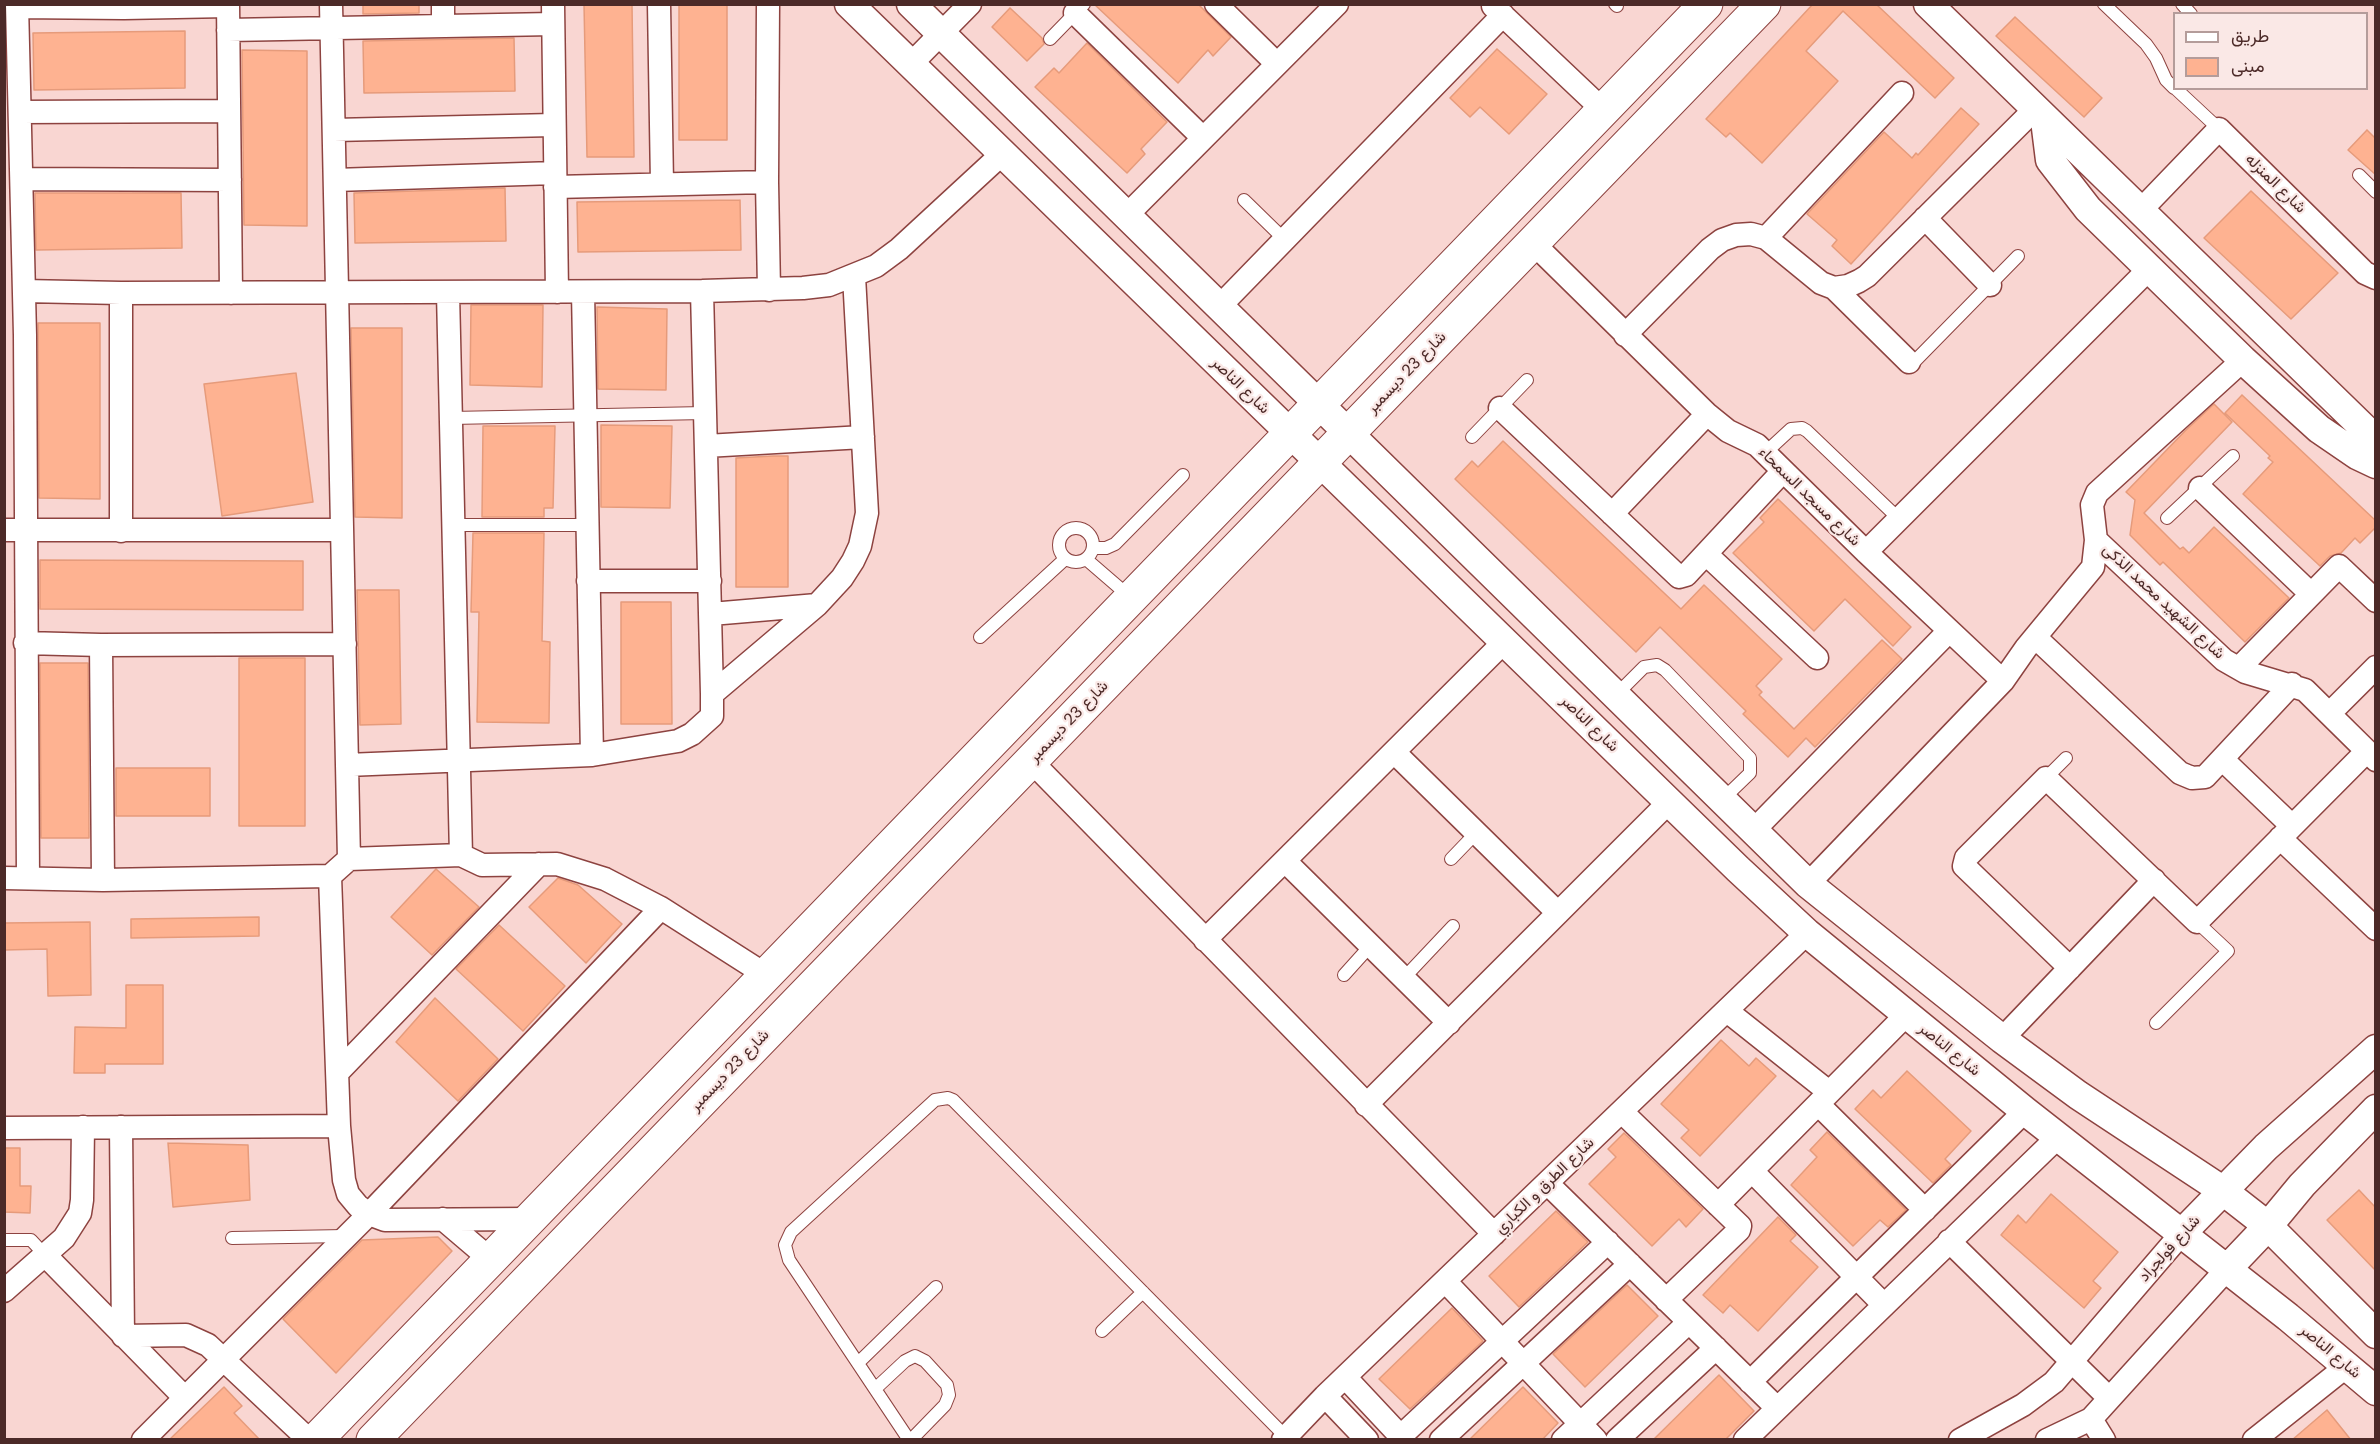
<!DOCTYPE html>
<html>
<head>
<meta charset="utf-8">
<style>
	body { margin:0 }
	#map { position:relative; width:2380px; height:1444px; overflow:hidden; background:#f9d6d2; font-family:Poppins,Vazirmatn,sans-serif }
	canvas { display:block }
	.frame { position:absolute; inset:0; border:6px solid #4c2a28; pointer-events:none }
	.legend { position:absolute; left:2173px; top:12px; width:195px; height:78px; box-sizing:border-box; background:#fae8e6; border:2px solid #b49c9a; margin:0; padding:8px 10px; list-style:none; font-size:18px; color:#4c2a28 }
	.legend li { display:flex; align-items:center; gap:12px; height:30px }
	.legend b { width:30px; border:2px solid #b49c9a }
</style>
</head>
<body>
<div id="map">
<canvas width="2380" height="1444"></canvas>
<div class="frame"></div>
<ul class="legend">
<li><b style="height:8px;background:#fff"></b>طريق</li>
<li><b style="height:16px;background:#feb291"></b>مبنى</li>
</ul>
</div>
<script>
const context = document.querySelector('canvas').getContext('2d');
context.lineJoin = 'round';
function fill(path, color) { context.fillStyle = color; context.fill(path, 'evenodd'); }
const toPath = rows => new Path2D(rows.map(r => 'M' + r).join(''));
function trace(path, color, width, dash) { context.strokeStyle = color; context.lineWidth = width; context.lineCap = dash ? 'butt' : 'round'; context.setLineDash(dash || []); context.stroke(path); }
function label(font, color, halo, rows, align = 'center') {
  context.font = font + ' Poppins,Vazirmatn,sans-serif'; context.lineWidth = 4.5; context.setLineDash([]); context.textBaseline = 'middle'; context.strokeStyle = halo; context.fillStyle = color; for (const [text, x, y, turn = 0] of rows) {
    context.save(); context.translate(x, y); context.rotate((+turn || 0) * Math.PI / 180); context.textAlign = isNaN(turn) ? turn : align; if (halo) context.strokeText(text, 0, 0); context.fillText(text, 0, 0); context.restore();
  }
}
const building = toPath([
	[363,4,419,4,419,13,363,14,363,4],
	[584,4,632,4,634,157,587,157,584,4],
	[679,4,727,4,727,140,679,140,679,4],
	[1094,4,1198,4,1231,37,1213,56,1208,50,1178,83,1094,4],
	[1813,4,1876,4,1954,78,1935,98,1843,11,1806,51,1838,81,1762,163,1730,133,1726,137,1706,119,1813,4],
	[1010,8,1042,38,1044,44,1027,61,992,27,1010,8],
	[2015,17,2102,98,2084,117,1996,36,2015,17],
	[185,31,185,88,34,90,33,33,185,31],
	[514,38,515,91,364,93,363,41,514,38],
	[1087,43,1167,122,1141,149,1145,154,1127,173,1035,87,1054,68,1059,73,1087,43],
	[1497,49,1547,94,1509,134,1480,107,1470,117,1450,98,1497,49],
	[242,50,307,51,307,226,244,225,242,50],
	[1961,108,1979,124,1851,264,1832,246,1837,240,1807,214,1884,132,1912,158,1916,153,1918,155,1961,108],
	[2367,130,2376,139,2376,175,2348,150,2367,130],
	[505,188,506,241,355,243,354,193,505,188],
	[2251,191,2338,273,2291,319,2204,238,2251,191],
	[35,193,181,193,182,248,36,250,35,193],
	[740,200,741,250,578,252,577,202,740,200],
	[471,305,543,305,542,387,470,385,471,305],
	[597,307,667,309,666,390,598,389,597,307],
	[38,323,100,323,100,499,39,498,38,323],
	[351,328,402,328,402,518,355,517,351,328],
	[296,373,313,502,222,516,204,384,296,373],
	[2242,395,2376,521,2376,527,2360,543,2355,538,2341,553,2330,556,2320,566,2243,494,2273,462,2268,458,2270,456,2225,413,2242,395],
	[2214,404,2232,422,2144,513,2180,549,2183,547,2189,553,2214,527,2289,598,2245,642,2163,562,2160,565,2130,535,2135,500,2126,492,2185,431,2214,404],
	[601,425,672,426,670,508,601,507,601,425],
	[483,426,555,426,553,508,544,508,544,517,482,517,483,426],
	[1503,441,1681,609,1704,585,1782,659,1756,686,1762,692,1759,695,1794,729,1882,640,1902,659,1815,747,1806,738,1788,757,1743,714,1746,711,1660,627,1636,652,1455,479,1472,461,1478,467,1503,441],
	[773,456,788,456,788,587,736,587,736,458,773,456],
	[1778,499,1911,627,1893,646,1845,599,1814,631,1733,553,1764,522,1760,518,1778,499],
	[473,533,544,533,542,641,550,642,549,723,477,722,479,612,471,612,473,533],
	[40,560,303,561,303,610,40,609,40,560],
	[357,590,399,590,401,724,360,725,357,590],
	[621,602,671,602,672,724,621,724,621,602],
	[239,658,305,658,305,826,239,826,239,658],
	[40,663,88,663,89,838,41,838,40,663],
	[116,768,210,768,210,816,116,816,116,768],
	[436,869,479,907,432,955,391,917,436,869],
	[558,878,578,885,622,924,586,963,529,907,558,878],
	[259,917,259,936,131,938,131,919,259,917],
	[90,922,91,995,48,996,47,949,4,950,4,923,90,922],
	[499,925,565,986,523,1031,456,969,499,925],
	[126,985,163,985,163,1064,105,1064,105,1073,74,1073,75,1027,126,1028,126,985],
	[435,998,498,1059,458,1101,396,1042,435,998],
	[1721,1040,1749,1066,1756,1058,1776,1076,1700,1156,1681,1138,1689,1130,1661,1104,1721,1040],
	[1907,1071,1971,1131,1945,1159,1951,1165,1933,1183,1855,1109,1873,1090,1881,1098,1907,1071],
	[1827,1132,1906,1210,1888,1227,1880,1220,1853,1246,1791,1185,1817,1157,1810,1150,1827,1132],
	[1624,1133,1703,1209,1686,1227,1679,1219,1652,1246,1589,1184,1616,1157,1608,1149,1624,1133],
	[168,1143,248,1145,250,1200,173,1207,168,1143],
	[4,1148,20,1148,20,1186,31,1186,30,1213,4,1212,4,1148],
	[2359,1190,2376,1208,2376,1271,2327,1220,2359,1190],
	[2051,1194,2118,1252,2093,1281,2101,1288,2084,1308,2001,1235,2018,1215,2026,1223,2051,1194],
	[1556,1211,1588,1242,1519,1307,1489,1276,1556,1211],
	[1778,1217,1796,1235,1790,1241,1818,1267,1758,1331,1730,1305,1723,1313,1703,1295,1778,1217],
	[438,1237,452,1251,336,1373,283,1319,362,1240,438,1237],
	[1627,1285,1658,1316,1585,1387,1553,1354,1627,1285],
	[1452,1308,1483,1341,1410,1409,1379,1379,1452,1308],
	[1719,1375,1754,1411,1725,1440,1653,1440,1719,1375],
	[224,1387,242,1406,234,1413,260,1440,169,1440,224,1387],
	[1523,1387,1558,1423,1542,1440,1469,1440,1523,1387],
	[2327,1410,2351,1440,2292,1440,2327,1410]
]);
fill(building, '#feb291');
trace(building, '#e69b7b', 1.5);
const service = toPath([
	[1615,4,1617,6],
	[2104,4,2146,44,2156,58,2166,80,2174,88],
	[2182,4,2191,14],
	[1050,39,1084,4],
	[2175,88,2219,129],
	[2359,175,2376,192],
	[1244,200,1285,240],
	[1909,362,1915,361,2018,256],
	[451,418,705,413],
	[1472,437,1527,380],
	[1765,453,1791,429,1802,428,1807,431,1898,518],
	[2167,518,2233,456],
	[452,525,587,525],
	'1059 545a17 17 0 1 1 34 0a17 17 0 1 1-34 0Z',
	[1093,548,1106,548,1115,544,1183,475],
	[1086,559,1130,597],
	[980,637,1065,559],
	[1615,696,1644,667,1657,665,1665,670,1750,758,1750,773,1722,800],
	[2046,778,2066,758],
	[1451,859,1476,833],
	[1344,975,1371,945],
	[1404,978,1453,926],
	[2156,1023,2228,951,2197,922],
	[232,1238,345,1236],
	[4,1240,31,1240,45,1255],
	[1102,1331,1143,1292],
	[858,1363,936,1287],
	[875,1389,905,1361,915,1356,925,1361,947,1385,949,1395,945,1405,911,1440],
	[909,1440,789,1260,785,1245,791,1232,935,1100,948,1098,953,1100,1286,1437]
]);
const minor = toPath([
	[17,4,25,335,28,877],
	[228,4,231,293],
	[331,4,349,859],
	[443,4,443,26],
	[553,4,557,292],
	[659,4,662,184],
	[768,4,767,182,769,290],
	[1216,4,1277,64],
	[1493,6,1603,110],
	[17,7,124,8,228,6],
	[1075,13,1203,138],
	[228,30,553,24],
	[910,65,970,4],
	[20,112,229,111],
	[334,130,553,125],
	[23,179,230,180],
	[335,180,555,173],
	[555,187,767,182],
	[2140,211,2219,129,2365,273,2376,278],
	[1126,216,1337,4],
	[1925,218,1990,285],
	[1766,238,1902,93],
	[1533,243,1707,414,1728,431,1757,445,1866,552,2003,681],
	[1834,288,1909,362],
	[24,291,121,293,702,291,803,288,829,285,876,266,899,249,1002,154],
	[702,291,712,694],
	[121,293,121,531],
	[448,293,461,855],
	[1219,307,1503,15],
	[1625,335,1710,249,1722,240,1736,235,1751,234,1766,238,1821,283,1834,288,1848,286,1859,281,1867,276,2035,109],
	[1500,408,1679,577,1686,575,1783,471],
	[706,446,863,437],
	[2200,488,2311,594],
	[1612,514,1707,414],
	[4,530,342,530],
	[2096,540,2224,660,2245,672,2305,690,2376,760],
	[1866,552,2150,268],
	[1706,554,1817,658],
	[588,581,710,581],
	[711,614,817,605],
	[2035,637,2180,773,2192,778,2205,777,2292,684],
	[25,643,101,645,345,644],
	[101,645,103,880],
	[2239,668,2339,566,2376,601],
	[2330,713,2376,667],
	[1394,752,1558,913],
	[592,755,678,741,692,734,712,716,712,694,817,605,842,578,853,561,860,546,867,513,854,276],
	[2222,759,2292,826],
	[1031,761,1494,1234],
	[347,765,592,755,583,292],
	[1753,831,1949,631],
	[2280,838,2376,929],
	[1285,861,1449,1023],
	[330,876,339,1126,344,1180,348,1194,358,1206,369,1214,385,1220,529,1219],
	[4,878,103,880,330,876,349,859,461,855,482,865,557,864,605,879,661,908,766,975],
	[1808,884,2003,681,2026,648,2093,567,2096,540,2092,505,2097,493,2243,360],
	[1205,940,1504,642],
	[2070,968,1964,866,1966,858,2046,778,2197,922,2367,751],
	[1727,1011,1829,1092],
	[2002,1039,2154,880],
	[338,1072,539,864],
	[1818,1104,1925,1210],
	[1366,1105,1669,802],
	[1622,1112,1740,1226,1739,1230,1666,1300],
	[121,1127,123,1336,186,1335,208,1345,309,1440],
	[4,1128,339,1126],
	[1752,1171,1884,1305],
	[1547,1183,1777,1408],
	[1718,1205,1906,1015],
	[443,1219,490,1259],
	[1949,1241,2109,1398],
	[45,1255,185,1398],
	[1445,1281,1596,1440],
	[4,1291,64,1238,80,1213,82,1200,83,1127],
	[1345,1377,1404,1440],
	[1750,1382,2025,1111],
	[1325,1396,1367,1440],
	[2091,1419,2104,1440],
	[1401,1436,1608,1242],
	[143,1440,369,1214,661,908],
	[1283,1440,1325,1396,1807,933],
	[1441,1440,1630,1264],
	[1563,1440,1689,1322],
	[1617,1440,1716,1348],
	[1745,1440,2058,1137],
	[1960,1440,2023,1405,2054,1382,2182,1233],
	[2047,1440,2091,1419,2227,1269],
	[2254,1440,2347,1366]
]);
const tertiary = toPath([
	[849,4,1738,869,1807,933,2025,1111,2288,1317,2376,1391],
	[911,4,1808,884,2002,1039,2078,1095,2222,1190,2268,1226,2376,1334],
	[1928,4,2376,440],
	[2045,120,2050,160,2088,209,2243,360,2319,429,2357,455,2376,464],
	[2182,1233,2266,1147,2376,1049],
	[2227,1269,2268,1226,2302,1185,2376,1109]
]);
const primary = toPath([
	[316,1440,1706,4],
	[373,1440,1764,4]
]);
trace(service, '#8d4340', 14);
trace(minor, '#8d4340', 25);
trace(tertiary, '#8d4340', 31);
trace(primary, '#8d4340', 35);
trace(service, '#fff', 12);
trace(minor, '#fff', 22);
trace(tertiary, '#fff', 28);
trace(primary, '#fff', 33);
label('16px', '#4c2a28', '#fae8e6', [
	["شارع المنزله",2275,184,44],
	["شارع 23 ديسمبر",1407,373,-46],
	["شارع الناصر",1240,386,44],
	["شارع مسجد السمحاء",1809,497,44],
	["شارع الشهيد محمد الذكى",2163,602,43],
	["شارع 23 ديسمبر",1069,722,-46],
	["شارع الناصر",1589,724,44],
	["شارع الناصر",1949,1050,39],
	["شارع 23 ديسمبر",730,1071,-46],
	["شارع الطرق و الكباري",1545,1186,-44],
	["شارع فولجراد",2170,1249,-48],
	["شارع الناصر",2330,1352,40]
]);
</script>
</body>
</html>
